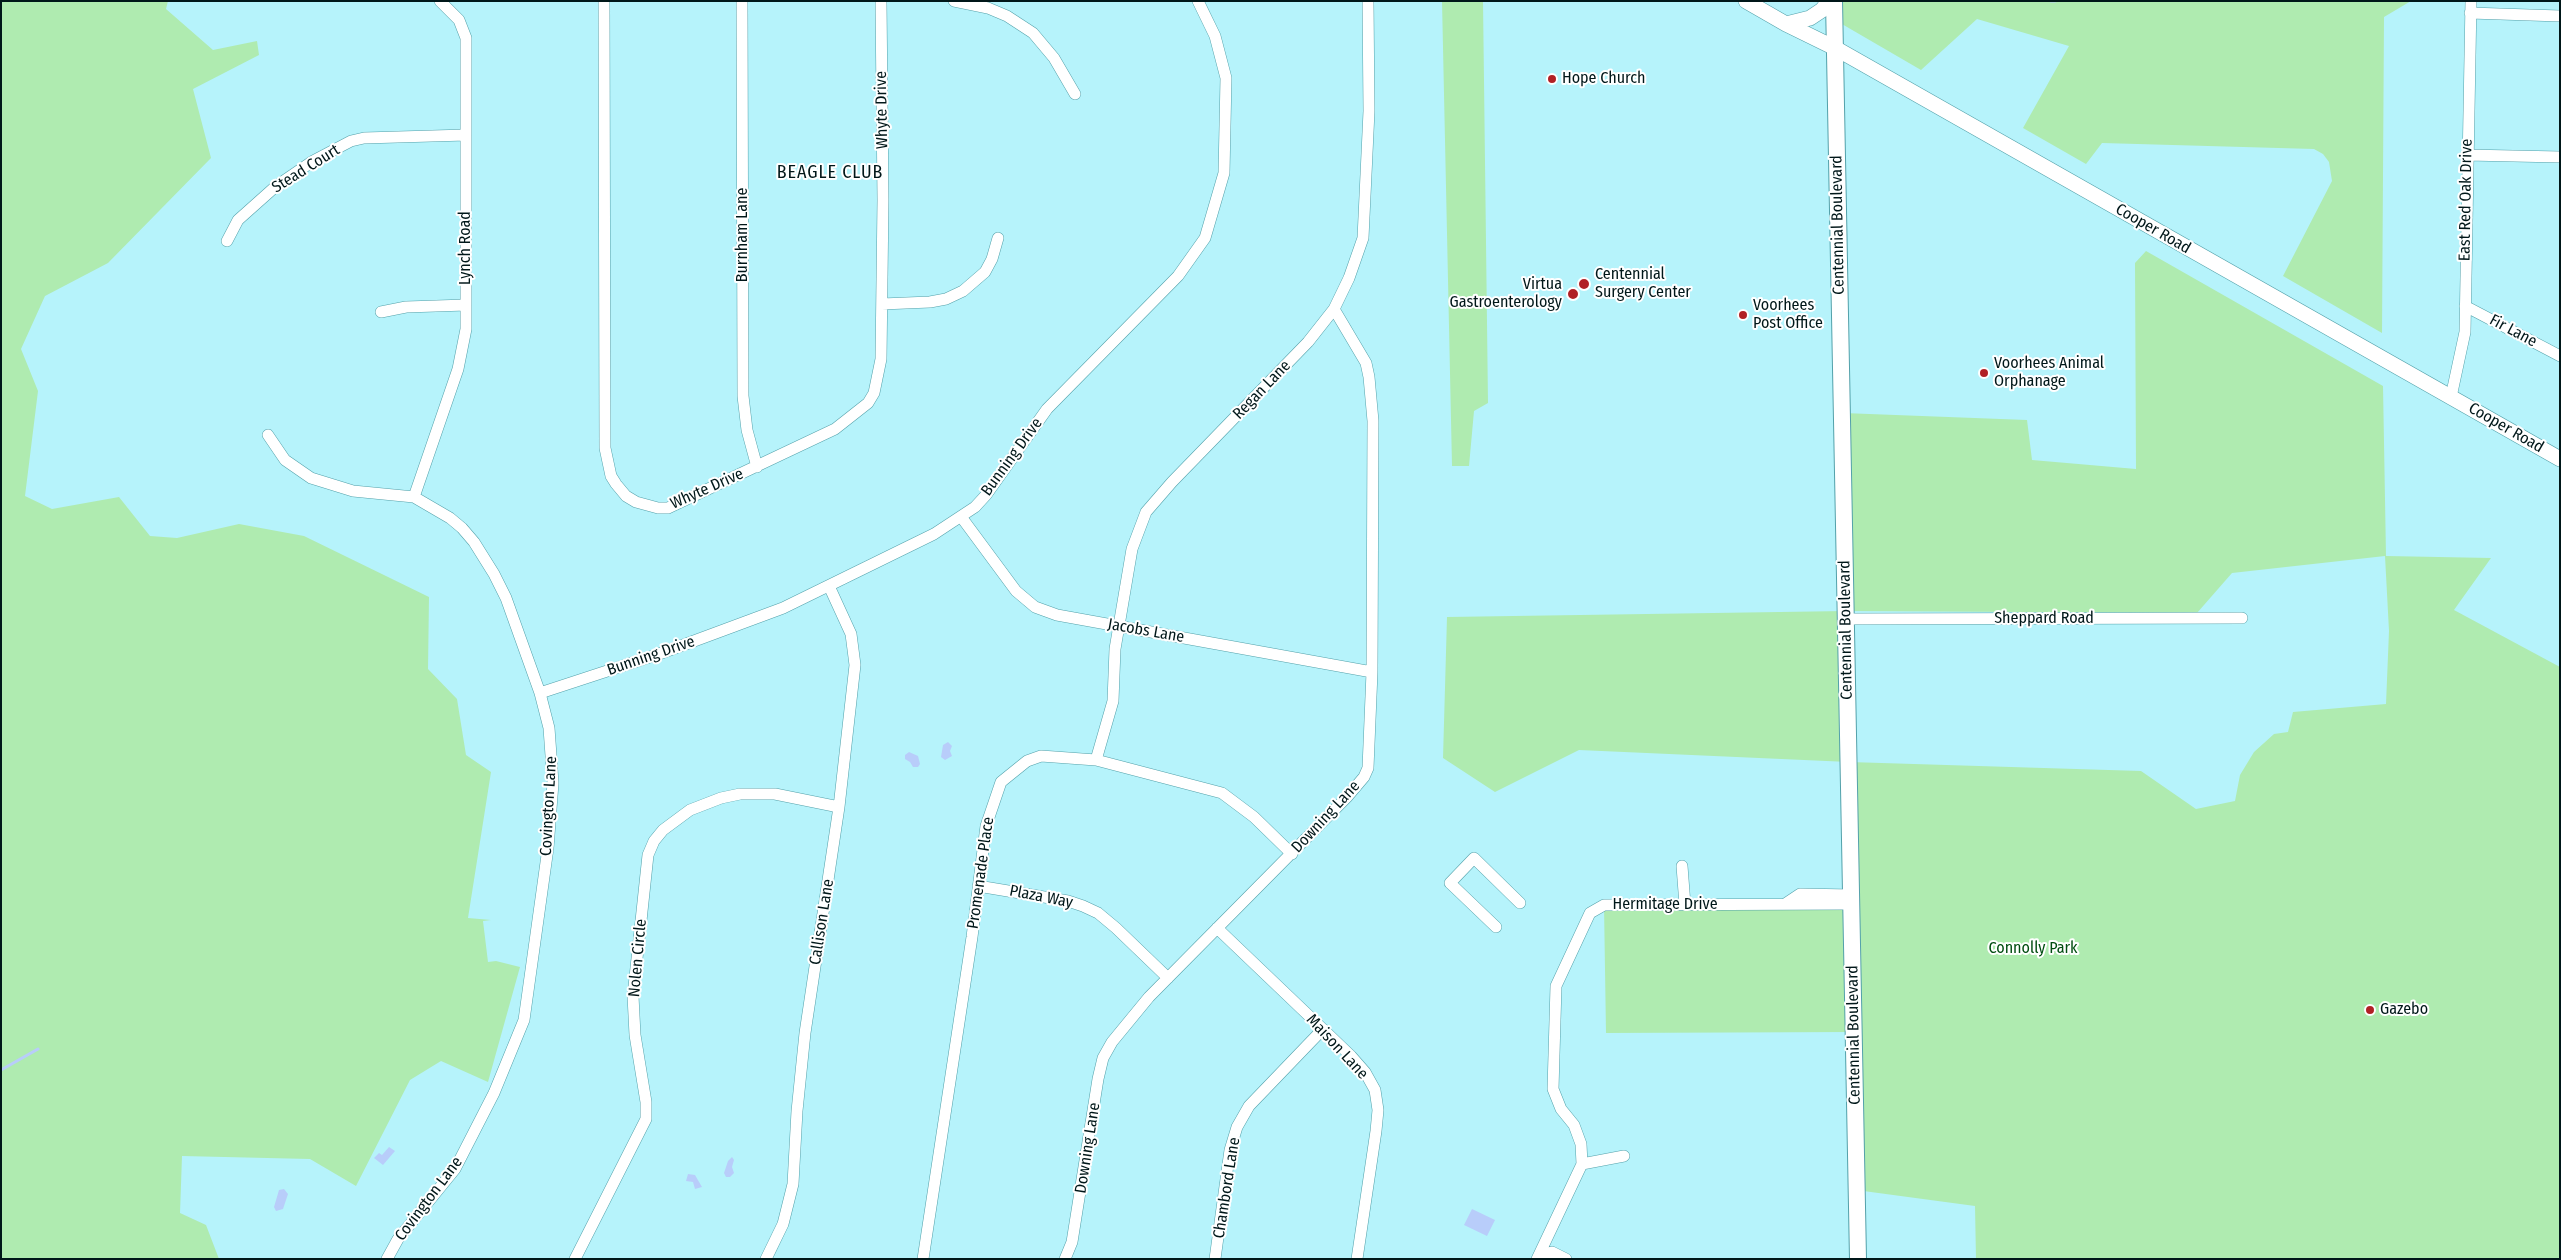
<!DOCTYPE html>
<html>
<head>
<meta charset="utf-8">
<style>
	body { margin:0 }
	#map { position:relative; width:2561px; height:1260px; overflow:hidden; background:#b6f3fb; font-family:"Fira Sans Condensed",sans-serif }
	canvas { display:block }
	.frame { position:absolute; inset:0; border:2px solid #001719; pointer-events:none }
</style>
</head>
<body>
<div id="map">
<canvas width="2561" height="1260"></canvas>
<div class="frame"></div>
</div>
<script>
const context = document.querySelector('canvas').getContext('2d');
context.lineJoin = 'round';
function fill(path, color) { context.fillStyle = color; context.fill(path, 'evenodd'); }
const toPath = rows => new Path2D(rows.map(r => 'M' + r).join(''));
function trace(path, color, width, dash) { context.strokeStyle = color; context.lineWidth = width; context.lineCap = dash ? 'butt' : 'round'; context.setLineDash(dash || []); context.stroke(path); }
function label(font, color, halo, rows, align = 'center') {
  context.font = font + ' "Fira Sans Condensed",sans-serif'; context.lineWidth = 4; context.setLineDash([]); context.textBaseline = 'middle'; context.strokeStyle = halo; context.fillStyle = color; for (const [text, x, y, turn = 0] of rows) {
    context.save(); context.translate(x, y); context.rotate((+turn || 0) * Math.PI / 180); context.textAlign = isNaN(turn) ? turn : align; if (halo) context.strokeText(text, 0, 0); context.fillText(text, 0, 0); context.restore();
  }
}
fill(toPath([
	[1,1,168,1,166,9,213,50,257,41,259,55,193,89,211,158,108,263,45,296,21,349,38,391,25,496,52,509,119,497,150,536,177,538,239,524,304,536,429,597,428,669,457,699,466,755,491,772,468,918,491,920,483,921,488,962,496,961,520,967,488,1082,441,1061,410,1080,356,1186,310,1159,182,1156,180,1213,206,1225,219,1259,1,1259],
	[1442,1,1483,1,1488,403,1474,411,1469,466,1452,466],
	[1835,1,2411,1,2384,17,2382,333,2283,276,2332,181,2329,162,2323,154,2314,149,2102,143,2086,164,2023,128,2069,46,1977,19,1921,70,1835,20],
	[2146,251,2383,386,2386,556,2491,558,2454,610,2560,667,2560,1259,1976,1259,1975,1206,1856,1190,1853,1032,1606,1033,1604,905,1851,904,1849,762,1579,750,1495,792,1443,758,1447,617,1846,611,1843,413,2027,420,2032,460,2136,469,2135,263],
	[2385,556,2389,631,2386,704,2293,712,2288,732,2274,734,2254,752,2240,775,2235,801,2196,809,2141,771,1849,762,1846,611,2197,613,2232,573]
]), '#afebb0');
fill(toPath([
	[948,742,952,746,950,751,952,756,945,760,941,757,943,745],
	[909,752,918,756,920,764,918,767,913,767,910,762,905,759,905,755],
	[389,1147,395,1151,383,1165,374,1158,379,1153,382,1155],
	[732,1157,734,1160,732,1167,734,1173,730,1177,726,1177,724,1173,728,1161],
	[688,1174,695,1175,702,1187,695,1189,693,1182,686,1181],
	[284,1189,288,1194,283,1209,276,1211,274,1207,279,1190],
	[1472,1209,1495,1220,1487,1236,1464,1225]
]), '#b8cdfa');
trace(toPath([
	[2051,1,2055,1],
	[1,1070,38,1049]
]), '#b8cdfa', 3);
const minor = toPath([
	[604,1,605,448,611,476,616,484,626,496,636,502,658,508,668,508,835,429,868,403,874,393,881,359,883,200,881,1],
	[742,1,743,396,747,430,757,467],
	[954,1,988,8,1007,16,1033,33,1054,58,1075,94],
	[2470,13,2560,16],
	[2467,155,2560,157],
	[227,241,238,220,275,187,313,161,351,141,364,138,466,135],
	[882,304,930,302,946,299,963,291,985,272,992,259,998,238],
	[2465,306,2560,356],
	[381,312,406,307,466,305],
	[2451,397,2465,332,2471,1],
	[268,435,285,460,311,478,353,491,414,497,450,518,462,528,474,542,494,574,506,598,540,693,549,728,553,783,548,848,524,1020,494,1093,455,1169,398,1239,387,1259],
	[414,497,458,369,466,329,466,38,459,20,440,1],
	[962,518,1016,591,1035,607,1057,615,1372,672],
	[1846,619,2242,618],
	[540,693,659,654,783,608,934,534,975,507,986,495,1047,409,1178,276,1205,238,1224,173,1226,78,1215,36,1198,1],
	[1096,760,1113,701,1115,649,1132,549,1146,512,1172,482,1308,342,1334,309,1349,278,1363,238,1369,111,1368,1],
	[1682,866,1685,905],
	[978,886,1068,901,1083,906,1098,913,1116,928,1168,978],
	[1785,904,1800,894,1851,895],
	[1496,927,1450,883,1474,858,1520,903],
	[1217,928,1351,1056,1365,1072,1375,1090,1378,1110,1376,1131,1357,1259],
	[1582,1164,1624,1156],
	[575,1259,646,1119,646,1102,635,1035,633,996,648,855,654,841,663,830,690,810,721,798,740,794,775,794,839,807],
	[766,1259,783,1224,793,1184,797,1111,805,1033,839,807,855,665,851,634,829,586],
	[923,1259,972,937,986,826,1001,782,1027,761,1041,756,1096,760,1222,793,1254,817,1292,854],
	[1065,1259,1072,1242,1098,1079,1103,1058,1112,1042,1149,997,1347,797,1364,777,1368,768,1372,672,1373,421,1369,377,1366,363,1334,309],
	[1215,1259,1230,1150,1237,1127,1249,1106,1323,1029],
	[1537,1259,1582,1164,1581,1144,1574,1125,1561,1109,1553,1089,1556,986,1590,913,1604,905,1851,904],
	[1542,1259,1539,1255,1552,1252,1566,1259]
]);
const tertiary = toPath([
	[1746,1,1786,24,1835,48,2560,459],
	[1786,24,1810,18,1822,10,1829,1]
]);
const secondary = toPath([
	[1834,1,1858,1259]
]);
trace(minor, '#53a1aa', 12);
trace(tertiary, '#53a1aa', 16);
trace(secondary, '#53a1aa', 18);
trace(minor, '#fff', 11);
trace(tertiary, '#fff', 15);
trace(secondary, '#fff', 16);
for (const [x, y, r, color] of [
	[1552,79,5,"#b12025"],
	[1584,284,6,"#b12025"],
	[1573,294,6,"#b12025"],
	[1743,315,5,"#b12025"],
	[1984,373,5,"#b12025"],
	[2370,1010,5,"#b12025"]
]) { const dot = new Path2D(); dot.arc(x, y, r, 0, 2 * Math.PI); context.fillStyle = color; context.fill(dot); trace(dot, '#fff', 2); }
label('16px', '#001719', '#fff', [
	["Hope Church",1562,79],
	["Centennial",1595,275],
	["Surgery Center",1595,293],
	["Virtua",1562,285,"right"],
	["Gastroenterology",1562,303,"right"],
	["Voorhees",1753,306],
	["Post Office",1753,324],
	["Voorhees Animal",1994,364],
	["Orphanage",1994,382],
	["Gazebo",2380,1010]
], 'left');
label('16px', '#001719', '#fff', [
	["Whyte Drive",882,110,-91],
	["Stead Court",306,169,-32],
	["East Red Oak Drive",2466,200,-89],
	["Centennial Boulevard",1838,225,-91],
	["Cooper Road",2153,229,30],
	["Burnham Lane",743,235,-90],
	["Lynch Road",466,248,-90],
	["Fir Lane",2513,331,28],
	["Regan Lane",1262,390,-46],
	["Cooper Road",2506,428,30],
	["Bunning Drive",1012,457,-54],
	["Whyte Drive",707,489,-24],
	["Sheppard Road",2044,619],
	["Centennial Boulevard",1846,630,-91],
	["Jacobs Lane",1146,631,10],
	["Bunning Drive",651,656,-19],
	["Covington Lane",549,806,-87],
	["Downing Lane",1326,817,-47],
	["Promenade Place",981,873,-82],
	["Plaza Way",1041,897,11],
	["Hermitage Drive",1665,905],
	["Callison Lane",822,922,-81],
	["Nolen Circle",638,958,-85],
	["Centennial Boulevard",1854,1035,-91],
	["Maison Lane",1337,1047,47],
	["Downing Lane",1088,1148,-81],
	["Chambord Lane",1227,1188,-81],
	["Covington Lane",429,1199,-53]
]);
label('16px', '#004d10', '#fff', [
	["Connolly Park",2033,949]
]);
context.letterSpacing = '1px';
label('18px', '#001719', '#fff', [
	["BEAGLE CLUB",830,173]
]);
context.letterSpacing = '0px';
</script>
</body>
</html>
